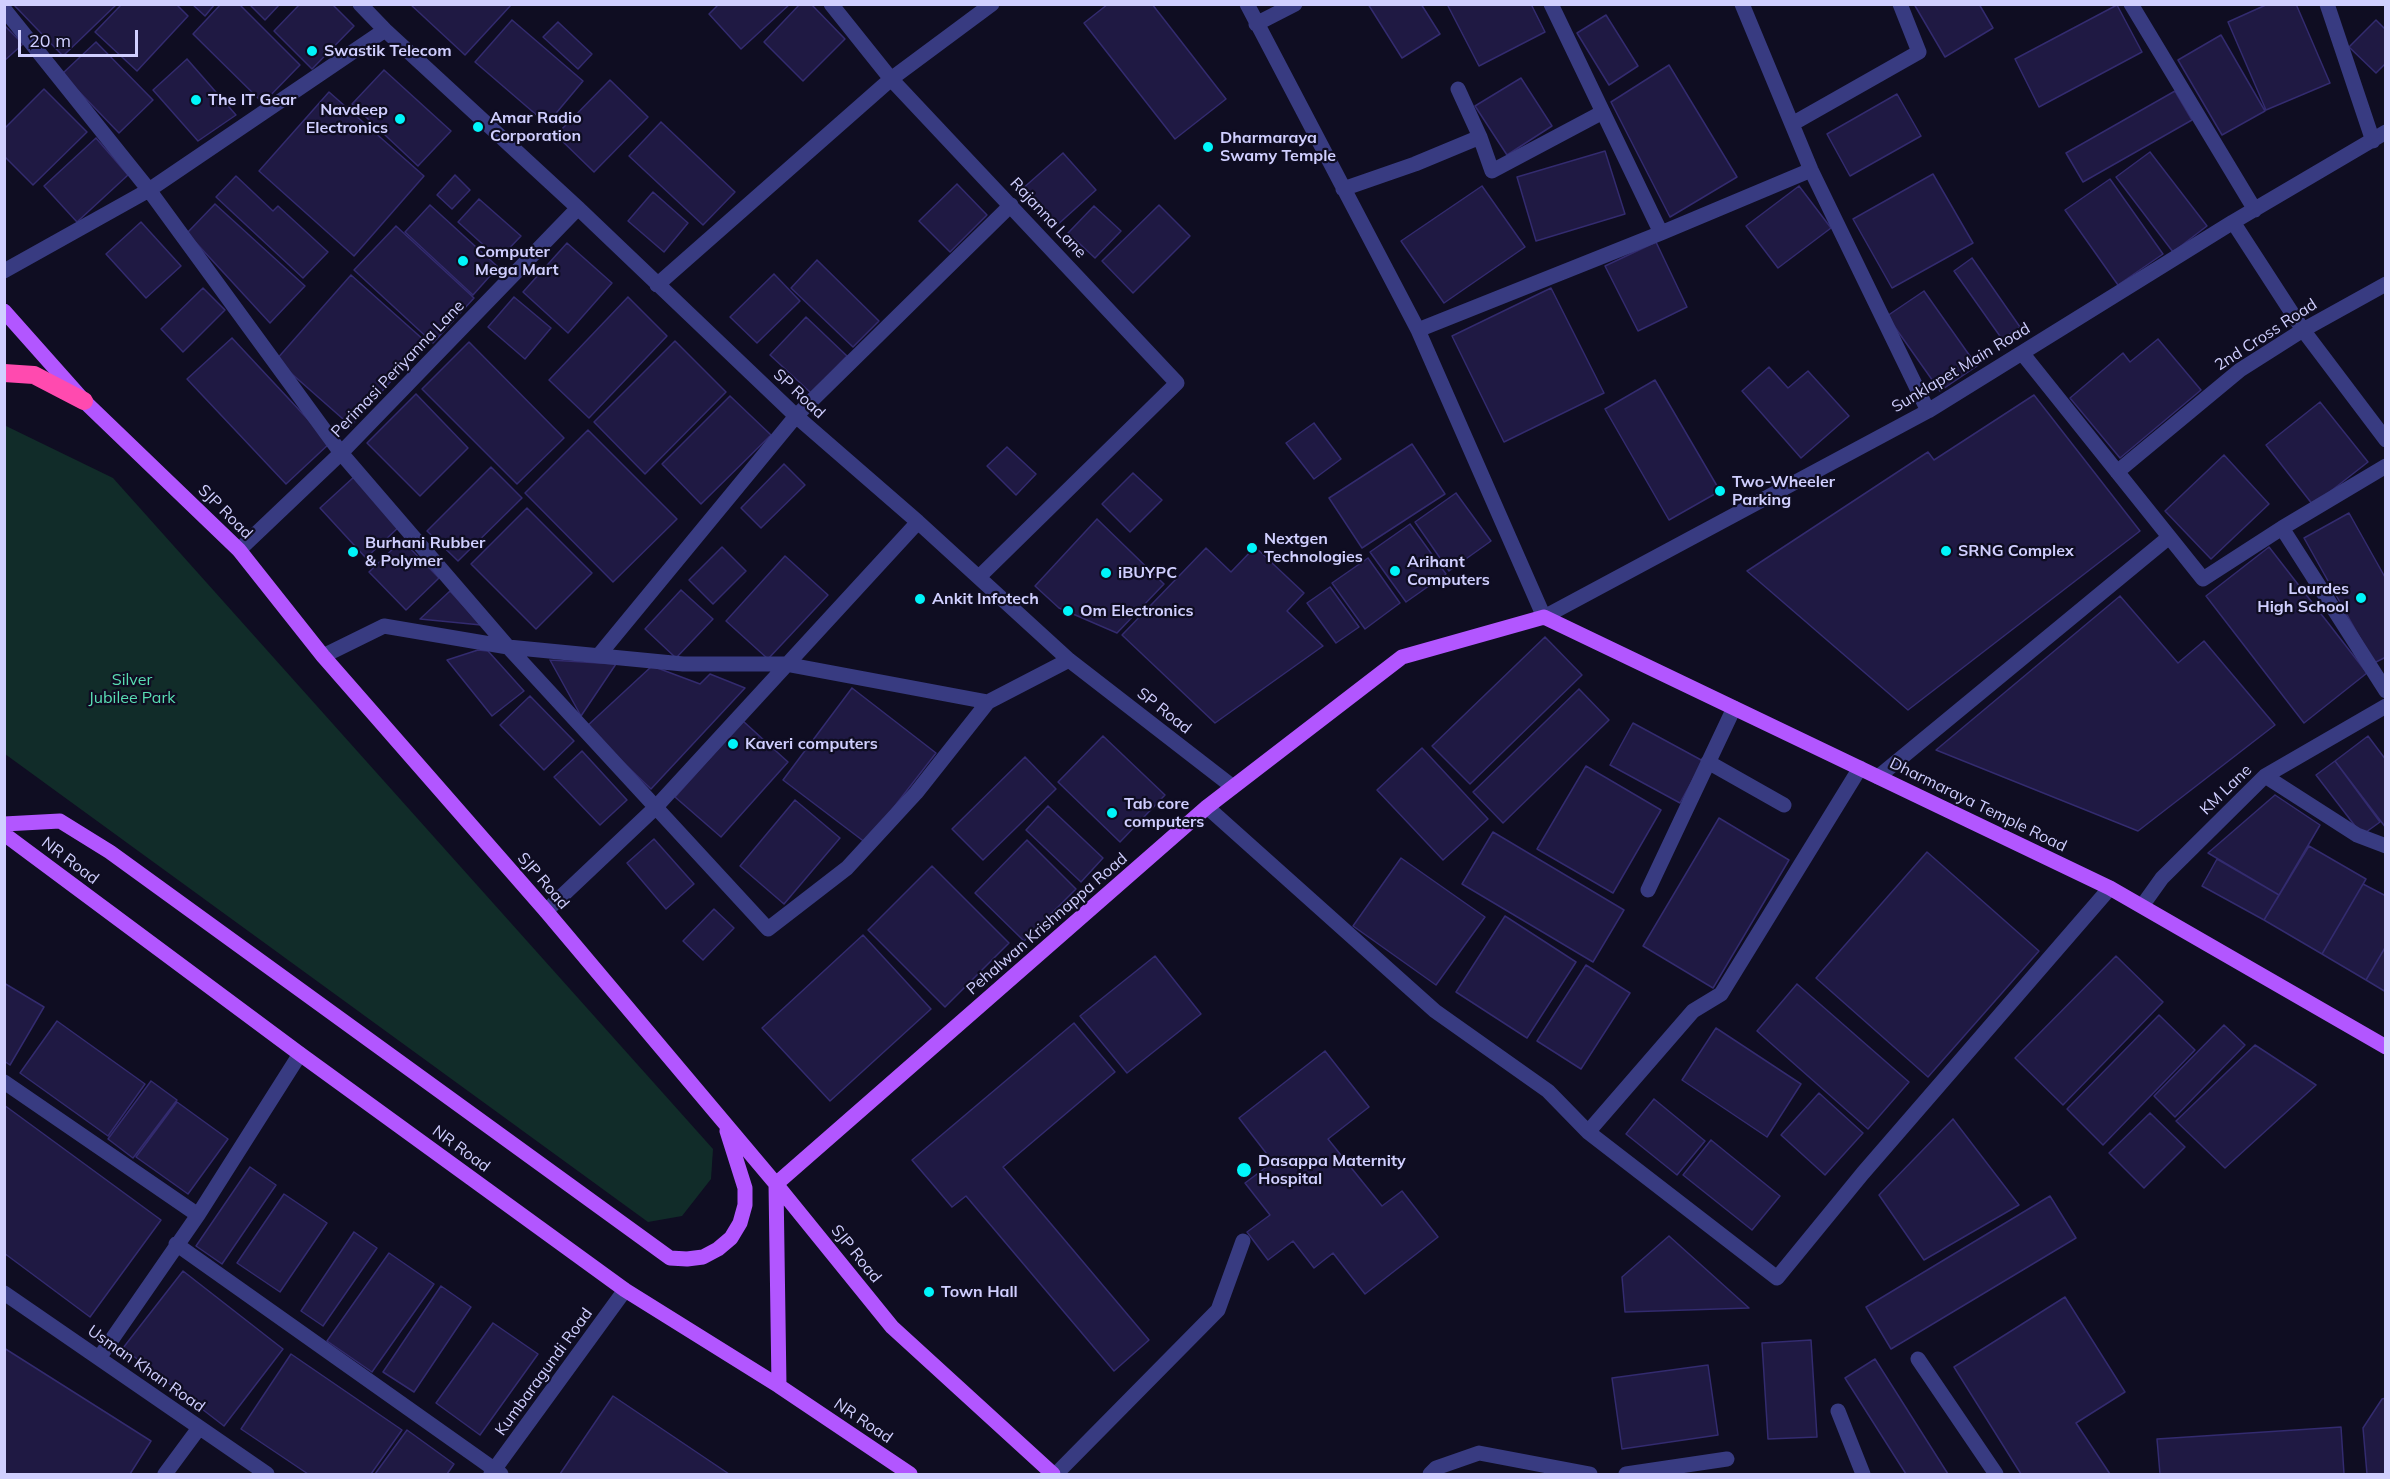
<!DOCTYPE html>
<html>
<head>
<meta charset="utf-8">
<style>
	body { margin:0 }
	#map { position:relative; width:2390px; height:1479px; overflow:hidden; background:#0f0d22; font-family:Mulish,sans-serif }
	canvas { display:block }
	.frame { position:absolute; inset:0; border:6px solid #d0cfff; pointer-events:none }
	.scale { position:absolute; left:18px; top:30px; width:120px; height:27px; box-sizing:border-box; border:3px solid #d0cfff; border-top:0; padding-left:8px; font-size:18px; line-height:21px; white-space:nowrap; color:#d0cfff; -webkit-text-stroke:4px #0f0d22; paint-order:stroke }
</style>
</head>
<body>
<div id="map">
<canvas width="2390" height="1479"></canvas>
<div class="frame"></div>
<div class="scale">20 m</div>
</div>
<script>
const context = document.querySelector('canvas').getContext('2d');
context.lineJoin = 'round';
function fill(path, color) { context.fillStyle = color; context.fill(path, 'evenodd'); }
const toPath = rows => new Path2D(rows.map(r => 'M' + r).join(''));
function trace(path, color, width, dash) { context.strokeStyle = color; context.lineWidth = width; context.lineCap = dash ? 'butt' : 'round'; context.setLineDash(dash || []); context.stroke(path); }
function label(font, color, halo, rows, align = 'center') {
  context.font = font + ' Mulish,sans-serif'; context.lineWidth = 4.5; context.setLineDash([]); context.textBaseline = 'middle'; context.strokeStyle = halo; context.fillStyle = color; for (const [text, x, y, turn = 0] of rows) {
    context.save(); context.translate(x, y); context.rotate((+turn || 0) * Math.PI / 180); context.textAlign = isNaN(turn) ? turn : align; if (halo) context.strokeText(text, 0, 0); context.fillText(text, 0, 0); context.restore();
  }
}
fill(toPath([
	[4,425,113,478,713,1149,711,1179,682,1216,648,1222,5,754]
]), '#112c29');
const building = toPath([
	[13,4,117,4,63,56,13,4],
	[122,4,176,4,188,16,137,71,95,32,122,4],
	[192,4,215,4,205,16,192,4],
	[221,4,239,4,300,65,263,103,193,34,221,4],
	[249,4,280,4,265,20,249,4],
	[300,4,332,4,354,26,312,69,274,31,300,4],
	[410,4,512,4,465,55,410,4],
	[719,4,790,4,741,49,709,14,719,4],
	[800,4,811,4,845,39,803,81,764,42,800,4],
	[1108,4,1152,4,1226,99,1175,139,1084,23,1108,4],
	[1368,4,1421,4,1440,34,1402,58,1368,4],
	[1451,4,1531,4,1545,32,1479,66,1448,6,1451,4],
	[1914,4,1979,4,1993,28,1945,57,1914,4],
	[2268,4,2296,4,2330,83,2266,110,2228,22,2268,4],
	[2117,5,2142,52,2039,107,2015,59,2117,5],
	[1606,15,1638,66,1609,85,1577,33,1606,15],
	[512,20,583,81,547,124,475,62,512,20],
	[2376,20,2386,30,2386,63,2376,73,2349,47,2376,20],
	[558,22,592,54,578,69,543,37,558,22],
	[4,25,23,44,4,61,4,25],
	[2221,35,2265,111,2222,135,2178,60,2221,35],
	[96,42,153,100,119,133,62,74,96,42],
	[187,59,236,115,198,141,153,90,187,59],
	[1669,65,1737,177,1670,217,1611,102,1669,65],
	[384,70,451,131,418,166,352,104,384,70],
	[1521,78,1552,126,1507,155,1475,106,1521,78],
	[610,80,648,117,594,172,556,135,610,80],
	[44,89,87,132,33,185,4,156,4,129,44,89],
	[2175,91,2192,120,2083,182,2066,153,2175,91],
	[329,92,424,176,354,256,259,171,329,92],
	[1897,94,1921,136,1850,176,1827,134,1897,94],
	[661,122,735,192,703,225,629,156,661,122],
	[96,138,128,175,77,222,44,186,96,138],
	[1605,151,1625,214,1536,241,1517,177,1605,151],
	[2150,152,2207,226,2173,252,2116,177,2150,152],
	[1063,153,1096,190,1055,227,1021,190,1063,153],
	[1933,174,1973,243,1892,288,1853,219,1933,174],
	[455,175,470,190,452,209,437,195,455,175],
	[236,176,273,211,278,206,328,252,303,278,216,197,236,176],
	[2110,179,2163,254,2118,285,2065,210,2110,179],
	[957,184,987,215,950,252,919,221,957,184],
	[1482,186,1525,247,1444,303,1401,241,1482,186],
	[1799,186,1831,228,1778,268,1746,226,1799,186],
	[653,192,688,223,664,252,628,221,653,192],
	[479,199,521,236,499,259,458,222,479,199],
	[215,204,305,286,270,323,187,233,215,204],
	[430,205,498,267,473,295,405,232,430,205],
	[1159,205,1190,236,1133,293,1102,261,1159,205],
	[1094,206,1121,231,1095,258,1068,233,1094,206],
	[141,222,181,266,146,298,106,254,141,222],
	[396,226,474,298,433,343,354,270,396,226],
	[1656,242,1687,307,1638,331,1605,266,1656,242],
	[567,243,612,283,568,333,523,292,567,243],
	[1972,258,2020,327,2002,339,1954,271,1972,258],
	[817,260,879,321,853,347,791,288,817,260],
	[774,274,800,301,757,343,730,317,774,274],
	[351,275,426,342,351,426,276,360,351,275],
	[203,288,225,310,183,352,161,329,203,288],
	[1551,288,1604,393,1504,442,1452,336,1551,288],
	[1924,291,1977,366,1940,391,1887,316,1924,291],
	[514,297,551,328,525,359,488,327,514,297],
	[628,297,667,336,589,418,549,380,628,297],
	[806,317,847,356,811,393,770,355,806,317],
	[232,338,330,443,286,484,187,379,232,338],
	[2158,339,2201,390,2120,458,2070,398,2123,353,2130,362,2158,339],
	[675,341,726,392,645,474,594,422,675,341],
	[469,342,564,438,517,484,422,389,469,342],
	[1769,367,1788,388,1808,371,1849,416,1801,458,1742,391,1769,367],
	[1655,380,1720,491,1669,520,1605,409,1655,380],
	[416,394,468,448,420,496,367,443,416,394],
	[2034,395,2140,531,1908,710,1747,571,1928,452,1934,460,2034,395],
	[730,396,771,435,701,504,662,464,730,396],
	[2320,402,2368,462,2313,505,2266,445,2320,402],
	[1314,423,1341,459,1314,479,1286,443,1314,423],
	[588,430,677,519,613,582,525,493,588,430],
	[1412,444,1445,494,1362,548,1329,498,1412,444],
	[1007,447,1036,474,1016,495,987,466,1007,447],
	[2224,455,2269,504,2211,559,2165,511,2224,455],
	[784,464,805,485,761,528,741,508,784,464],
	[491,467,522,498,458,561,427,531,491,467],
	[1133,473,1162,500,1130,532,1102,504,1133,473],
	[355,476,400,526,366,558,320,508,355,476],
	[1456,493,1491,541,1449,571,1415,522,1456,493],
	[527,508,592,573,536,629,471,564,527,508],
	[2349,513,2386,579,2386,657,2374,663,2304,538,2349,513],
	[1097,519,1164,584,1117,633,1059,608,1035,586,1097,519],
	[1410,524,1446,574,1406,602,1370,552,1410,524],
	[402,540,439,578,406,610,369,572,402,540],
	[722,547,746,571,713,604,689,580,722,547],
	[1255,547,1304,593,1287,611,1323,646,1215,723,1122,635,1206,548,1231,572,1255,547],
	[2269,547,2367,673,2304,723,2206,596,2269,547],
	[785,556,828,595,768,659,726,621,785,556],
	[1368,558,1400,603,1365,629,1332,583,1368,558],
	[1330,587,1359,627,1336,643,1307,603,1330,587],
	[681,590,713,619,676,658,645,629,681,590],
	[450,591,481,625,420,619,450,591],
	[2120,596,2178,663,2204,641,2275,725,2138,831,1936,750,2120,596],
	[1545,637,1582,675,1470,784,1432,746,1545,637],
	[478,650,488,651,524,691,492,716,447,660,478,650],
	[550,660,616,664,581,716,550,660],
	[652,666,700,684,710,674,745,688,651,789,586,727,652,666],
	[852,688,936,753,866,843,783,780,852,688],
	[1579,689,1609,720,1503,823,1473,792,1579,689],
	[530,696,574,741,544,770,500,725,530,696],
	[743,721,788,762,721,837,675,797,743,721],
	[1633,723,1703,761,1680,803,1610,765,1633,723],
	[1103,736,1165,795,1120,842,1058,782,1103,736],
	[2368,736,2386,760,2386,828,2335,761,2368,736],
	[1422,748,1488,819,1443,860,1377,790,1422,748],
	[582,751,627,800,600,825,554,777,582,751],
	[1025,757,1056,789,983,860,952,829,1025,757],
	[2335,761,2380,822,2362,835,2316,775,2335,761],
	[1586,766,1661,810,1613,893,1537,849,1586,766],
	[2275,795,2320,825,2279,895,2208,853,2275,795],
	[795,800,840,838,784,904,740,866,795,800],
	[1048,806,1103,858,1081,882,1026,830,1048,806],
	[1719,818,1789,860,1713,988,1643,946,1719,818],
	[1493,832,1624,910,1593,962,1462,884,1493,832],
	[654,839,694,884,666,909,627,863,654,839],
	[1027,840,1076,889,1024,941,975,893,1027,840],
	[2309,846,2366,879,2322,954,2264,920,2309,846],
	[1927,852,2039,951,1928,1077,1816,978,1927,852],
	[1401,858,1485,917,1436,985,1353,926,1401,858],
	[2217,859,2279,895,2264,920,2202,886,2217,859],
	[932,866,1009,943,945,1007,868,930,932,866],
	[2363,884,2386,896,2386,946,2366,980,2322,954,2363,884],
	[714,909,734,928,703,960,683,941,714,909],
	[1505,916,1576,962,1527,1038,1456,992,1505,916],
	[863,935,931,1009,830,1101,762,1028,863,935],
	[2386,946,2386,992,2366,980,2386,946],
	[1155,956,1201,1014,1127,1073,1080,1016,1155,956],
	[2116,956,2163,1002,2063,1105,2015,1058,2116,956],
	[1586,965,1630,993,1581,1069,1537,1041,1586,965],
	[4,983,44,1007,10,1065,4,1061,4,983],
	[1797,984,1909,1082,1868,1129,1757,1031,1797,984],
	[2159,1015,2195,1050,2103,1145,2067,1109,2159,1015],
	[57,1021,145,1084,108,1136,20,1073,57,1021],
	[1074,1023,1115,1072,1003,1167,1149,1340,1114,1371,966,1196,952,1207,912,1160,1074,1023],
	[2224,1025,2245,1045,2175,1117,2154,1096,2224,1025],
	[1716,1028,1801,1084,1767,1137,1682,1080,1716,1028],
	[2255,1045,2316,1085,2225,1168,2176,1121,2255,1045],
	[1325,1051,1369,1107,1328,1139,1382,1206,1402,1191,1438,1237,1365,1294,1333,1253,1314,1268,1293,1241,1268,1260,1247,1232,1270,1215,1245,1183,1273,1162,1239,1118,1325,1051],
	[151,1081,177,1100,133,1158,108,1139,151,1081],
	[1819,1093,1863,1133,1825,1175,1781,1135,1819,1093],
	[1654,1099,1705,1141,1677,1175,1626,1134,1654,1099],
	[177,1102,228,1139,188,1194,136,1157,177,1102],
	[4,1105,161,1220,90,1317,4,1253,4,1105],
	[2150,1113,2185,1147,2144,1188,2109,1153,2150,1113],
	[1953,1119,2019,1205,1924,1260,1879,1195,1953,1119],
	[1711,1140,1780,1196,1752,1230,1683,1175,1711,1140],
	[250,1167,276,1185,222,1264,196,1246,250,1167],
	[284,1194,327,1223,280,1292,237,1263,284,1194],
	[2050,1196,2076,1238,1891,1349,1866,1307,2050,1196],
	[354,1232,377,1248,323,1326,301,1311,354,1232],
	[1669,1236,1749,1308,1625,1312,1622,1277,1669,1236],
	[389,1253,434,1284,372,1372,327,1341,389,1253],
	[183,1271,283,1349,224,1426,123,1348,183,1271],
	[441,1286,471,1307,414,1392,383,1372,441,1286],
	[2065,1297,2125,1392,2076,1423,2110,1474,2021,1474,1954,1367,2065,1297],
	[493,1323,538,1354,480,1435,436,1403,493,1323],
	[1811,1340,1817,1437,1768,1439,1762,1343,1811,1340],
	[4,1348,151,1441,130,1474,4,1474,4,1348],
	[291,1354,402,1430,371,1474,308,1474,241,1429,291,1354],
	[1875,1359,1948,1474,1906,1474,1845,1378,1875,1359],
	[1708,1365,1718,1435,1622,1449,1612,1378,1708,1365],
	[613,1396,729,1474,560,1474,613,1396],
	[2386,1398,2386,1474,2367,1474,2363,1428,2382,1399,2386,1398],
	[2341,1427,2344,1474,2160,1474,2157,1439,2341,1427],
	[407,1430,454,1464,447,1474,375,1474,407,1430]
]);
fill(building, '#1f1943');
trace(building, '#332b6f', 1.5);
trace(toPath([
	[360,4,385,30,578,208,796,416,918,522,1069,660,1233,787],
	[831,4,891,79,1177,383,979,577],
	[1247,4,1418,330,1544,617,1928,411,2233,222,2386,132],
	[1551,4,1661,233],
	[1742,4,1811,170,1928,411],
	[2131,4,2255,210],
	[2327,4,2373,141],
	[4,9,149,190,341,453,508,647,768,929,847,868,916,793,988,702,1069,660],
	[1256,24,1295,4],
	[1458,89,1480,137,1492,171,1603,112],
	[1792,124,1919,52,1900,4],
	[1343,189,1415,164,1480,137],
	[2233,222,2303,330,2386,440],
	[4,271,149,190,385,30],
	[657,285,891,79,992,4],
	[1418,330,1661,233,1811,170],
	[2022,353,2203,579,2282,528,2386,466],
	[2117,472,2240,370,2303,330,2386,284],
	[2282,528,2386,691],
	[239,550,341,453,578,208],
	[599,655,796,416,1011,205],
	[323,656,384,626,508,647,683,664,785,664,988,702],
	[1708,762,1784,805],
	[2265,776,2357,835,2386,846],
	[1878,777,2168,538],
	[1207,807,1435,1011,1548,1091,1588,1132,1693,1011,1721,994,1860,768],
	[1648,890,1734,708],
	[2142,906,2162,878,2265,776,2386,706],
	[546,911,655,808,918,522],
	[4,1082,198,1215],
	[1588,1132,1777,1278,1863,1173,2110,888],
	[176,1244,501,1474],
	[4,1293,267,1474],
	[99,1358,198,1215,300,1054],
	[1918,1359,1996,1474],
	[1838,1411,1863,1474],
	[165,1474,199,1428],
	[491,1474,625,1290],
	[1056,1474,1218,1310,1243,1241],
	[1430,1474,1436,1468,1479,1453,1590,1474],
	[1626,1474,1727,1459]
]), '#383b81', 15);
trace(toPath([
	[4,311,84,401,239,550,323,656,546,911,776,1184,892,1327,1053,1474],
	[4,824,60,821,110,852,670,1258,687,1259,703,1257,718,1249,731,1238,740,1223,745,1205,745,1188,727,1131],
	[4,834,300,1054,625,1290,779,1386,910,1474],
	[776,1184,1207,807,1402,657,1544,617,2110,888,2386,1047],
	[776,1184,779,1386]
]), '#b256ff', 15);
trace(toPath([
	[4,373,34,375,84,401]
]), '#ff4aaf', 18);
for (const [x, y, r, color] of [
	[312,51,6,"#00f5fa"],
	[196,100,6,"#00f5fa"],
	[400,119,6,"#00f5fa"],
	[478,127,6,"#00f5fa"],
	[1208,147,6,"#00f5fa"],
	[463,261,6,"#00f5fa"],
	[1720,491,6,"#00f5fa"],
	[1252,548,6,"#00f5fa"],
	[1946,551,6,"#00f5fa"],
	[353,552,6,"#00f5fa"],
	[1395,571,6,"#00f5fa"],
	[1106,573,6,"#00f5fa"],
	[2361,598,6,"#00f5fa"],
	[920,599,6,"#00f5fa"],
	[1068,611,6,"#00f5fa"],
	[733,744,6,"#00f5fa"],
	[1112,813,6,"#00f5fa"],
	[1244,1170,8,"#00f5fa"],
	[929,1292,6,"#00f5fa"]
]) { const dot = new Path2D(); dot.arc(x, y, r, 0, 2 * Math.PI); context.fillStyle = color; context.fill(dot); trace(dot, '#0f0d22', 2); }
label('bold 16px', '#d0cfff', '#0f0d22', [
	["Swastik Telecom",324,51],
	["The IT Gear",208,100],
	["Navdeep",388,110,"right"],
	["Electronics",388,128,"right"],
	["Amar Radio",490,118],
	["Corporation",490,136],
	["Dharmaraya",1220,138],
	["Swamy Temple",1220,156],
	["Computer",475,252],
	["Mega Mart",475,270],
	["Two-Wheeler",1732,482],
	["Parking",1732,500],
	["Nextgen",1264,539],
	["Technologies",1264,557],
	["Burhani Rubber",365,543],
	["& Polymer",365,561],
	["SRNG Complex",1958,551],
	["Arihant",1407,562],
	["Computers",1407,580],
	["iBUYPC",1118,573],
	["Lourdes",2349,589,"right"],
	["High School",2349,607,"right"],
	["Ankit Infotech",932,599],
	["Om Electronics",1080,611],
	["Kaveri computers",745,744],
	["Tab core",1124,804],
	["computers",1124,822],
	["Dasappa Maternity",1258,1161],
	["Hospital",1258,1179],
	["Town Hall",941,1292]
], 'left');
label('16px', '#d0cfff', '#0f0d22', [
	["Rajanna Lane",1048,218,47],
	["2nd Cross Road",2266,335,-33],
	["Sunklapet Main Road",1961,368,-31],
	["Perimasi Periyanna Lane",398,369,-46],
	["SP Road",799,394,43],
	["SJP Road",225,512,45],
	["SP Road",1164,711,38],
	["KM Lane",2226,790,-44],
	["Dharmaraya Temple Road",1978,805,26],
	["NR Road",70,861,37],
	["SJP Road",543,881,49],
	["Pehalwan Krishnappa Road",1047,924,-41],
	["NR Road",461,1149,36],
	["SJP Road",856,1254,51],
	["Usman Khan Road",146,1369,35],
	["Kumbaragundi Road",544,1372,-54],
	["NR Road",863,1421,34]
]);
label('16px', '#5adfb4', '#0f0d22', [
	["Silver",132,680],
	["Jubilee Park",132,698]
]);
</script>
</body>
</html>
